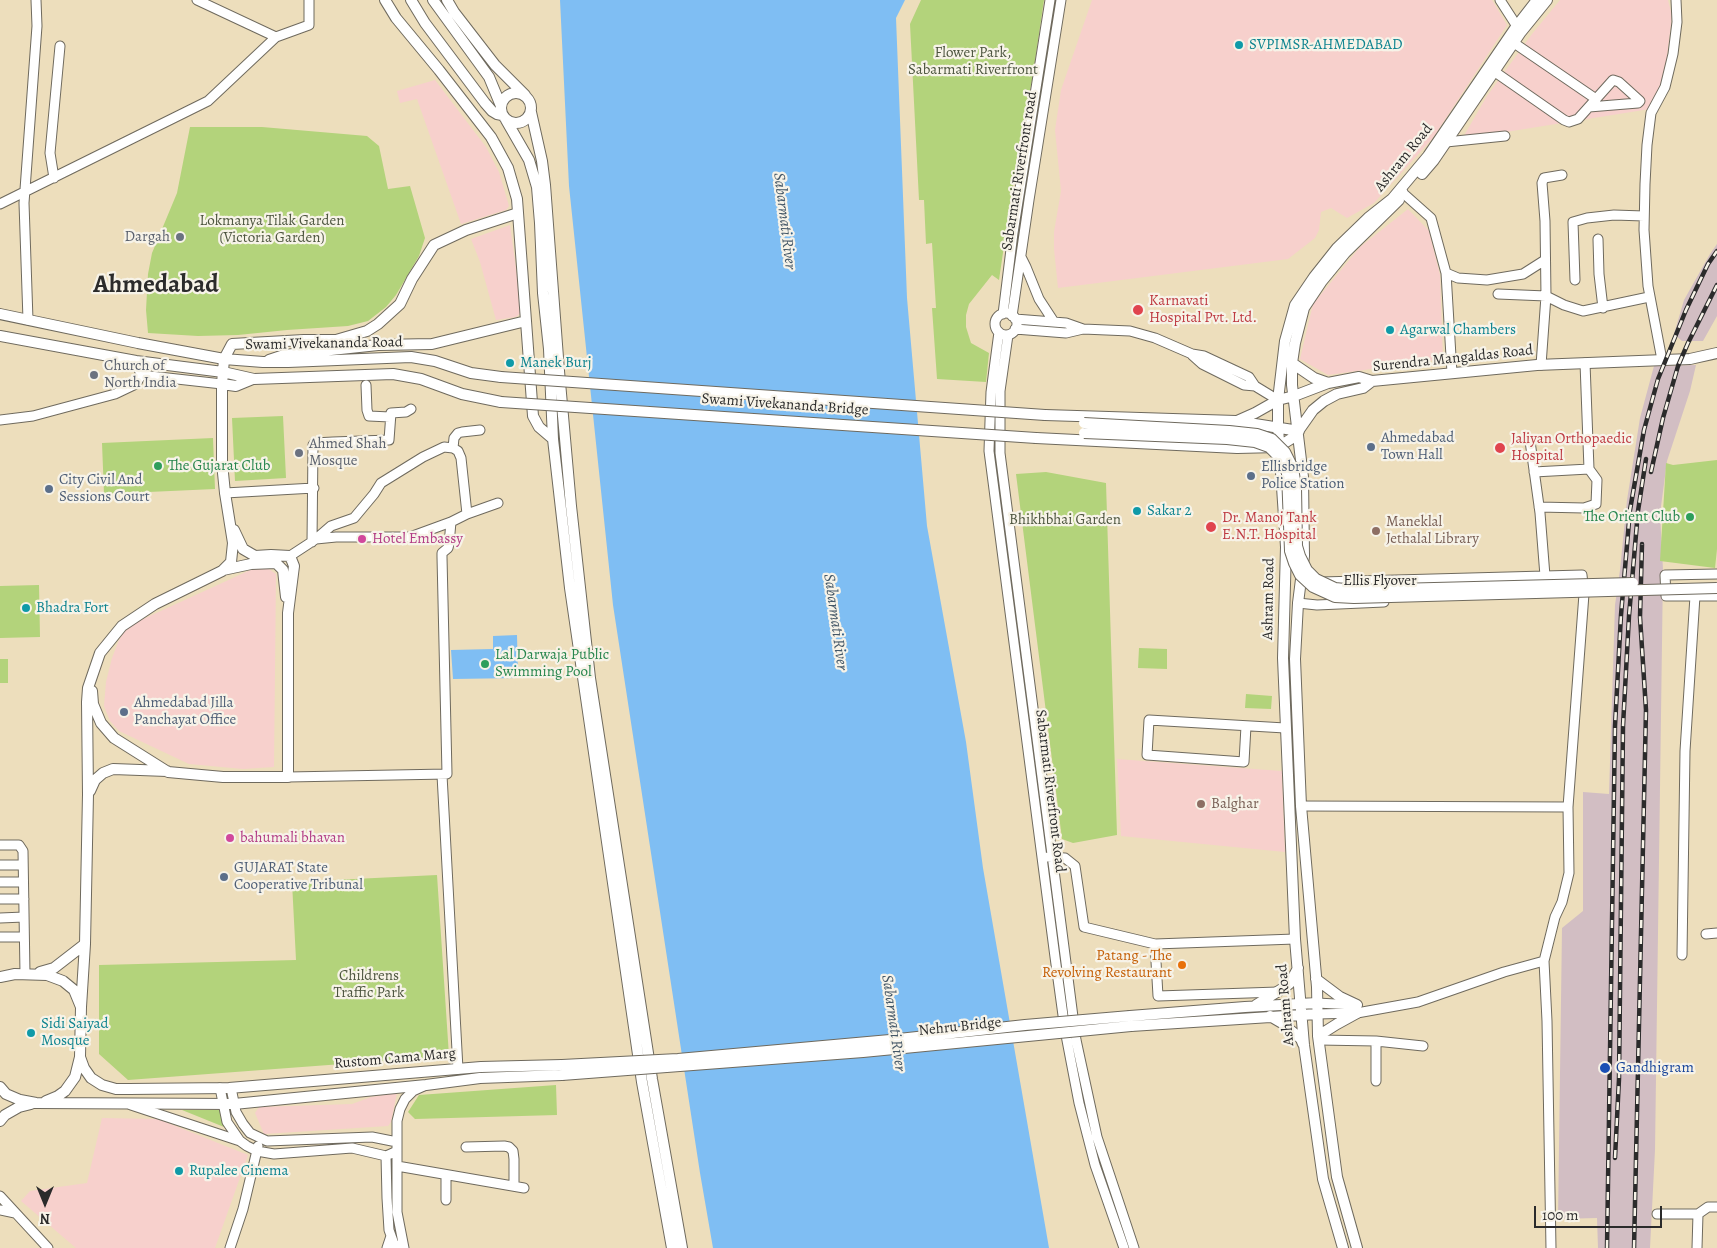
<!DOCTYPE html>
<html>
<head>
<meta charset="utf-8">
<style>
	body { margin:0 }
	#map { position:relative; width:1717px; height:1248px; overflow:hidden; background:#eddebc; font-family:Alegreya,serif }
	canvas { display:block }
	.north { position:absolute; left:20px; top:1178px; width:50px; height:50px; -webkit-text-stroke:4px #f7f3e8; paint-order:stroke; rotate:180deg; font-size:14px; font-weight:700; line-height:20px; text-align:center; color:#2b2b2b }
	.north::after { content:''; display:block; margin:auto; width:18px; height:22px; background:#2b2b2b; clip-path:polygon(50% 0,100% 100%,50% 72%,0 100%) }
	.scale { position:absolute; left:1534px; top:1206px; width:128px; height:22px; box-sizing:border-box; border:2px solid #2b2b2b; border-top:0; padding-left:6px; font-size:15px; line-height:18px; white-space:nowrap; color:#2b2b2b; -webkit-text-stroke:4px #f7f3e8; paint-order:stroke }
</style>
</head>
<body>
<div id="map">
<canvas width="1717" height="1248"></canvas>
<div class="north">N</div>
<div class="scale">100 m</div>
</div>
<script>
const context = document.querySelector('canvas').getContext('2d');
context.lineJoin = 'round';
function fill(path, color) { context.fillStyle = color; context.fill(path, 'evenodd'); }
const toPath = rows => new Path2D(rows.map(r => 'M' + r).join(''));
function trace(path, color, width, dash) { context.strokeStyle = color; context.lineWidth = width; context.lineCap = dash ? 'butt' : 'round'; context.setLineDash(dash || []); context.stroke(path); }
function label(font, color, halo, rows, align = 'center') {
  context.font = font + ' Alegreya,serif'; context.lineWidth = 4.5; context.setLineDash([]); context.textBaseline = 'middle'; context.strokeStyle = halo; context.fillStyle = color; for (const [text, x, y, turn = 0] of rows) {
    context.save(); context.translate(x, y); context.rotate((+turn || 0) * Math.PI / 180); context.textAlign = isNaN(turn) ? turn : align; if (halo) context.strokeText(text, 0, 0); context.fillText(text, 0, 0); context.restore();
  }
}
fill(toPath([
	[1092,0,1492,0,1507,25,1433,138,1374,203,1347,218,1331,208,1321,212,1319,230,1315,238,1288,259,1058,288,1054,249,1054,232,1061,191,1055,130,1061,90],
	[1560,0,1668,0,1672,16,1665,74,1650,109,1462,139,1487,96,1532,34],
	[435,80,486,147,499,172,509,206,506,210,461,224,417,99,400,103,397,91],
	[1408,209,1429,231,1440,275,1443,359,1328,375,1300,359,1313,304,1360,247],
	[510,225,522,312,516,317,496,320,480,262,471,239],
	[259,566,266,567,276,574,274,767,243,769,189,764,119,731,110,721,104,706,106,682,112,658,119,640,128,626],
	[1117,759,1282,771,1285,852,1121,836],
	[397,1093,391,1122,388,1126,264,1134,255,1113,259,1107,352,1104,371,1097],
	[102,1118,158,1119,248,1155,215,1248,76,1248,21,1201,30,1191,87,1183]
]), '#f7d0cc');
fill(toPath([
	[1717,244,1717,316,1703,341,1682,341,1674,334,1684,300,1710,254],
	[1696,365,1690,391,1667,461,1660,514,1663,570,1655,1150,1650,1248,1598,1248,1597,1218,1558,1219,1562,928,1583,911,1583,792,1609,794,1615,605,1620,570,1627,500,1640,418,1654,366]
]), '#d2bec3');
fill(toPath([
	[921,0,1044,0,1033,75,1018,150,999,280,992,275,969,304,966,315,966,327,971,343,989,353,986,382,937,379,932,308,936,308,932,243,926,244,924,200,919,200,910,24],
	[190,127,262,127,367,136,379,146,388,189,410,186,425,238,419,256,396,295,386,307,368,321,348,326,287,330,238,335,198,336,148,333,146,310,148,274,152,253,177,193],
	[283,416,286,478,235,481,232,418],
	[213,438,215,489,104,494,102,443],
	[1717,460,1717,549,1715,568,1660,561,1666,463,1673,465],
	[1046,472,1106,483,1117,835,1073,843,1062,839,1016,474],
	[39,585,40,637,0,638,0,586],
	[1139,648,1167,649,1167,669,1138,668],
	[0,659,8,659,8,683,0,683],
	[1246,694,1272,696,1271,709,1245,708],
	[437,875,449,1056,128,1080,99,1054,99,965,296,960,292,882],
	[556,1085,557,1115,415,1119,408,1112,419,1095],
	[182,1110,220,1110,230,1129,229,1129]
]), '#b3d37b');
fill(toPath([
	[560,0,905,0,896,18,907,298,927,526,966,742,983,868,1049,1248,713,1248,700,1173,613,605,569,186],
	[517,635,518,678,453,679,451,650,493,649,493,636]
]), '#7fbef3');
const minor = toPath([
	[197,0,276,37],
	[1500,0,1520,31],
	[1514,43,1596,99],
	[1495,72,1564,120,1569,122,1578,119,1596,99,1613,80,1619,82,1640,101,1638,103,1589,107],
	[1446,142,1505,136],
	[54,178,50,153,60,46],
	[1401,189,1404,194,1431,218,1446,273,1452,373],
	[0,204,208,101,276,37,309,25,309,0],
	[1598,239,1599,274,1603,308],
	[1021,257,1026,267,1039,299,1054,322],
	[1446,273,1458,278,1487,280,1523,274,1545,260],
	[1575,280,1573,222,1587,218,1614,215,1644,216],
	[1498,294,1546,296,1564,305,1583,311,1649,297],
	'995 324a11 11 0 1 1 22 0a11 11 0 1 1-22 0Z',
	[1003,314,1013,233,1050,0],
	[1012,316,1029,200,1061,0],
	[1015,319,1066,323,1083,329,1130,331,1155,338,1192,354,1204,356,1249,377,1255,386,1278,400],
	[28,320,24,203,37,26,36,0],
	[1015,329,1066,333,1083,329],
	[999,332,991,392,989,451,1055,957,1065,1030,1079,1103,1095,1165,1124,1248],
	[1008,335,1000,391,1000,453,1076,1040,1097,1137,1134,1248],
	[1192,355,1202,364,1244,385,1255,386],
	[1662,360,1648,286,1644,230,1645,184,1647,145,1651,113,1665,87,1673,54,1677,22,1676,0],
	[1585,363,1589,469],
	[1541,365,1546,296,1545,221,1542,183,1544,178,1562,175],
	[141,375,222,384],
	[366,385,367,410,369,416,390,417],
	[0,420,33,416,115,394,136,384,141,375,136,361],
	[1530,441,1540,513,1545,576],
	[453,448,454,438,458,433,462,432,480,430],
	[1534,472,1589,469,1597,480,1596,504,1584,508,1539,507],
	[225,493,314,488],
	[316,539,331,526,354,518,374,494,381,483,423,457,444,447,453,448,458,451,461,458,467,514],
	[312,542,313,445,315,443,333,442,389,440,391,413,406,412,411,409],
	[290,556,316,539,336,537,410,537,451,522,467,514,498,503],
	[1717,574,1665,575,1666,596,1717,596],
	[1321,582,1582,575,1584,594,1568,807,1569,873,1562,902,1555,917,1544,961,1547,1021,1551,1248],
	[1298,603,1317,605,1384,602],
	[1246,726,1244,762,1147,755,1149,720,1285,728],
	[442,775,458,1069],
	[288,777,447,774,442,557,442,553,448,548,449,544,451,522],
	[1301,806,1568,807],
	[0,845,19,845,23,851,25,974],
	[1048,857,1065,858,1075,866,1084,927,1155,944],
	[0,865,23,865],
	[0,882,23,882],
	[0,899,24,899],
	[0,918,24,917],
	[1706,934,1717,933],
	[0,937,24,937],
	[1682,955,1685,751,1695,596],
	[1278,992,1158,996,1155,944,1295,939],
	[1317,1003,1354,1005],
	[1317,1014,1357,1013,1418,1002,1504,972,1544,961],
	[1319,1040,1376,1041,1376,1081],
	[1376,1041,1423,1046],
	[220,1088,227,1122,240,1141,247,1146,257,1151,274,1154,352,1148,386,1156,397,1151],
	[231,1088,236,1112,243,1124,250,1133,267,1141,372,1137,397,1142],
	[131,1105,240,1141],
	[466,1147,504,1146,509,1147,513,1151,514,1159,514,1186],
	[386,1156,387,1198,389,1230,394,1244,403,1248],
	[397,1166,524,1188],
	[446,1175,446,1200],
	[0,1196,48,1248],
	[0,1210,15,1213],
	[1657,1214,1698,1214],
	[230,1248,243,1209,258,1146],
	[387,1248,391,1236],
	[404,1248,397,1212,397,1121,400,1109,405,1099,413,1091,424,1086],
	[1697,1248,1698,1214,1708,1207,1717,1207]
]);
const major = toPath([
	[385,0,396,18,439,70,491,137,508,168,517,199,533,416,539,427,553,439],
	[411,0,425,23,485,103,492,111,497,114,502,115],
	[433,0,489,77,501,106],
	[447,0,454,12,495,65,525,95],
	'501 108a15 15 0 1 1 30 0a15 15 0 1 1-30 0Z',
	[531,112,542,161,545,185,559,371,571,506,590,678,652,1079,682,1248],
	[506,120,529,160,537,187,540,223,543,293,549,349,553,439,570,588,642,1082,672,1248],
	[1422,174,1434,160,1521,32,1547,0],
	[0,314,138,343,224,359,263,362,288,362,411,357,435,361,471,373,501,377],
	[0,336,136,361,223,372,254,379,393,374,421,379,462,394,501,402],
	[269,360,284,355,378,345,432,344,526,321],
	[1292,363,1314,378,1328,383],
	[222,384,236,386,253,379],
	[1045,415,1236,421,1299,431],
	[1237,421,1255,413,1278,400,1294,396,1328,383,1359,377,1372,381],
	[1036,438,1237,448,1278,447,1294,437,1313,410,1324,401,1337,394,1363,388,1372,381,1537,365,1690,359,1717,353],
	[223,570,251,564,276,563,283,570,286,597],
	[92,691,93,704,101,723,114,738,168,772,223,777,288,777,288,613,294,566,290,556,271,555,255,556,243,549,234,530],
	[90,791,95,780,103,773,113,769,167,771],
	[40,972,54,968,85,944],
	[0,977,15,974,47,975,63,981,74,990,81,1007,80,1057,75,1077,65,1091,58,1096,46,1101],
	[1316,979,1340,997,1357,1005],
	[1256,1005,1285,987,1290,983,1298,968],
	[81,1007,85,944,88,794,87,702,88,688,100,653,122,626,155,604,222,571,231,562,233,543,225,493,222,463,222,384,224,359,232,344,304,340,336,340,367,331,378,324,400,304,412,279,434,245,466,230,518,213],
	[1130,1016,1245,1007,1317,1003],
	[1270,1016,1282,1023,1301,1039,1303,1044],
	[1131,1026,1317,1014],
	[1318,1036,1337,1024,1357,1013],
	[80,1057,84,1068,91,1078,102,1085,116,1089,129,1089,229,1088,481,1067,562,1065],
	[0,1087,6,1094,20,1100,36,1103,234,1104,426,1085,480,1078,562,1075],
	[0,1121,5,1115,19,1107,31,1104],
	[1343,1248,1323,1179,1304,1045,1295,939,1283,658,1286,547,1278,427,1278,400,1285,341,1295,305,1314,277,1337,248,1368,218,1392,199,1428,156,1516,27,1537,0],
	[1357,1248,1337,1177,1318,1036,1317,987,1301,806,1295,659,1298,603,1304,556,1303,477,1292,385,1292,363,1295,343,1304,308,1322,281,1345,253,1399,200]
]);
trace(minor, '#6f6a5e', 11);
trace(major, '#6f6a5e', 12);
trace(minor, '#fff', 9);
trace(major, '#fff', 10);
const rail = toPath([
	[1651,472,1663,418,1678,366,1688,343,1717,285],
	[1615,1158,1619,1079,1623,726,1629,616,1638,511,1646,459],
	[1607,1248,1615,726,1621,615,1630,510,1644,430,1658,379,1686,310,1708,264,1717,251],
	[1634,1248,1646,710,1640,617,1642,544]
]);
trace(rail, '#2b2b2b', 4.5);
trace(rail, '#f7f3e8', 2.5, [8]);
const majorBridge = toPath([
	[501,377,1045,415],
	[501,402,1036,438],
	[1084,423,1229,431,1257,434,1272,439,1285,452,1293,468,1296,487,1297,546,1300,556,1307,570,1316,579,1335,588,1355,590,1633,583],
	[1084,433,1227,439,1255,442,1269,447,1280,458,1287,473,1290,551,1294,563,1300,575,1313,587,1335,597,1354,598,1717,588],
	[562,1065,678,1059,890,1040,1025,1025,1130,1016],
	[562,1075,863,1052,1131,1026]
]);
trace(majorBridge, '#6f6a5e', 12, []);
trace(majorBridge, '#fff', 10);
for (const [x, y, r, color] of [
	[1239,45,5,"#0f9aa8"],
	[180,237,5,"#6b7280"],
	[1138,310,6,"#e0444e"],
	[1390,330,5,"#0f9aa8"],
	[510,363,5,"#0f9aa8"],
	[94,375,5,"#6b7280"],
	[1371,447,5,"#5c6f8a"],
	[1500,448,6,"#e0444e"],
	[299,453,5,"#6b7280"],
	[158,466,5,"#2e9e5b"],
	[1251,476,5,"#5c6f8a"],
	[49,489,5,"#5c6f8a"],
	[1137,511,5,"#0f9aa8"],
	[1690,517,5,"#2e9e5b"],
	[1211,527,6,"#e0444e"],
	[1376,531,5,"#8d6e63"],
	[362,539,5,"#d1479c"],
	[26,608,5,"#0f9aa8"],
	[485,664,5,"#2e9e5b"],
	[124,712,5,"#5c6f8a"],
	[1201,804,5,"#8d6e63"],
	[230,838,5,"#d1479c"],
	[224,877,5,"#5c6f8a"],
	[1182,965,5,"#e8710a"],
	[31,1033,5,"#0f9aa8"],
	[1605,1068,6,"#1a4fb4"],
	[179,1171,5,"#0f9aa8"]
]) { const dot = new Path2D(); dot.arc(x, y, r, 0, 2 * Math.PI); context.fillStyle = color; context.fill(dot); trace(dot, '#f7f3e8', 2); }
label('15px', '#0d838f', '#f7f3e8', [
	["SVPIMSR-AHMEDABAD",1249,45],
	["Agarwal Chambers",1400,330],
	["Manek Burj",520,363],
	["Sakar 2",1147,511],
	["Bhadra Fort",36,608],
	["Sidi Saiyad",41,1024],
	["Mosque",41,1041],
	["Rupalee Cinema",189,1171]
], 'left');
label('15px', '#4d553f', '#f7f3e8', [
	["Flower Park,",973,53],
	["Sabarmati Riverfront",973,70],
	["Lokmanya Tilak Garden",272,221],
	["(Victoria Garden)",272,238],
	["Bhikhbhai Garden",1065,520],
	["Childrens",369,976],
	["Traffic Park",369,993]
]);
label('15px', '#2b2b2b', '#f7f3e8', [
	["Ashram Road",1404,158,-51],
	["Sabarmati Riverfront road",1020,171,-81],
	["Swami Vivekananda Road",324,344,-1],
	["Surendra Mangaldas Road",1453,359,-6],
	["Swami Vivekananda Bridge",785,405,4],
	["Ellis Flyover",1380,581],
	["Ashram Road",1269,599,-89],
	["Sabarmati Riverfront Road",1050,791,83],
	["Ashram Road",1286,1005,-95],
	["Nehru Bridge",960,1027,-6],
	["Rustom Cama Marg",395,1059,-5]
]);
label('15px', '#5b616d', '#f7f3e8', [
	["Dargah",170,237,"right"],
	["Church of",104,366],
	["North India",104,383],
	["Ahmed Shah",309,444],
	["Mosque",309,461]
], 'left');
label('15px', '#be3a42', '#f7f3e8', [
	["Karnavati",1149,301],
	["Hospital Pvt. Ltd.",1149,318],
	["Jaliyan Orthopaedic",1511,439],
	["Hospital",1511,456],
	["Dr. Manoj Tank",1222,518],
	["E.N.T. Hospital",1222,535]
], 'left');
label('15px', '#4e5e75', '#f7f3e8', [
	["Ahmedabad",1381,438],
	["Town Hall",1381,455],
	["Ellisbridge",1261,467],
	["Police Station",1261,484],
	["City Civil And",59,480],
	["Sessions Court",59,497],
	["Ahmedabad Jilla",134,703],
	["Panchayat Office",134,720],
	["GUJARAT State",234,868],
	["Cooperative Tribunal",234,885]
], 'left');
label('15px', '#27864d', '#f7f3e8', [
	["The Gujarat Club",168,466],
	["The Orient Club",1680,517,"right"],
	["Lal Darwaja Public",495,655],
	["Swimming Pool",495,672]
], 'left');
label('15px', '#785e54', '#f7f3e8', [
	["Maneklal",1386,522],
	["Jethalal Library",1386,539],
	["Balghar",1211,804]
], 'left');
label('15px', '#b23c85', '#f7f3e8', [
	["Hotel Embassy",372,539],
	["bahumali bhavan",240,838]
], 'left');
label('15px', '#c56008', '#f7f3e8', [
	["Patang - The",1172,956],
	["Revolving Restaurant",1172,973]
], 'right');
label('15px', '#164399', '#f7f3e8', [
	["Gandhigram",1616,1068]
], 'left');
label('italic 16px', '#445767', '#f7f3e8', [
	["Sabarmati River",784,221,83],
	["Sabarmati River",835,622,82],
	["Sabarmati River",893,1023,82]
]);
label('bold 25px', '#2b2b2b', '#f7f3e8', [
	["Ahmedabad",156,286]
]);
</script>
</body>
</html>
